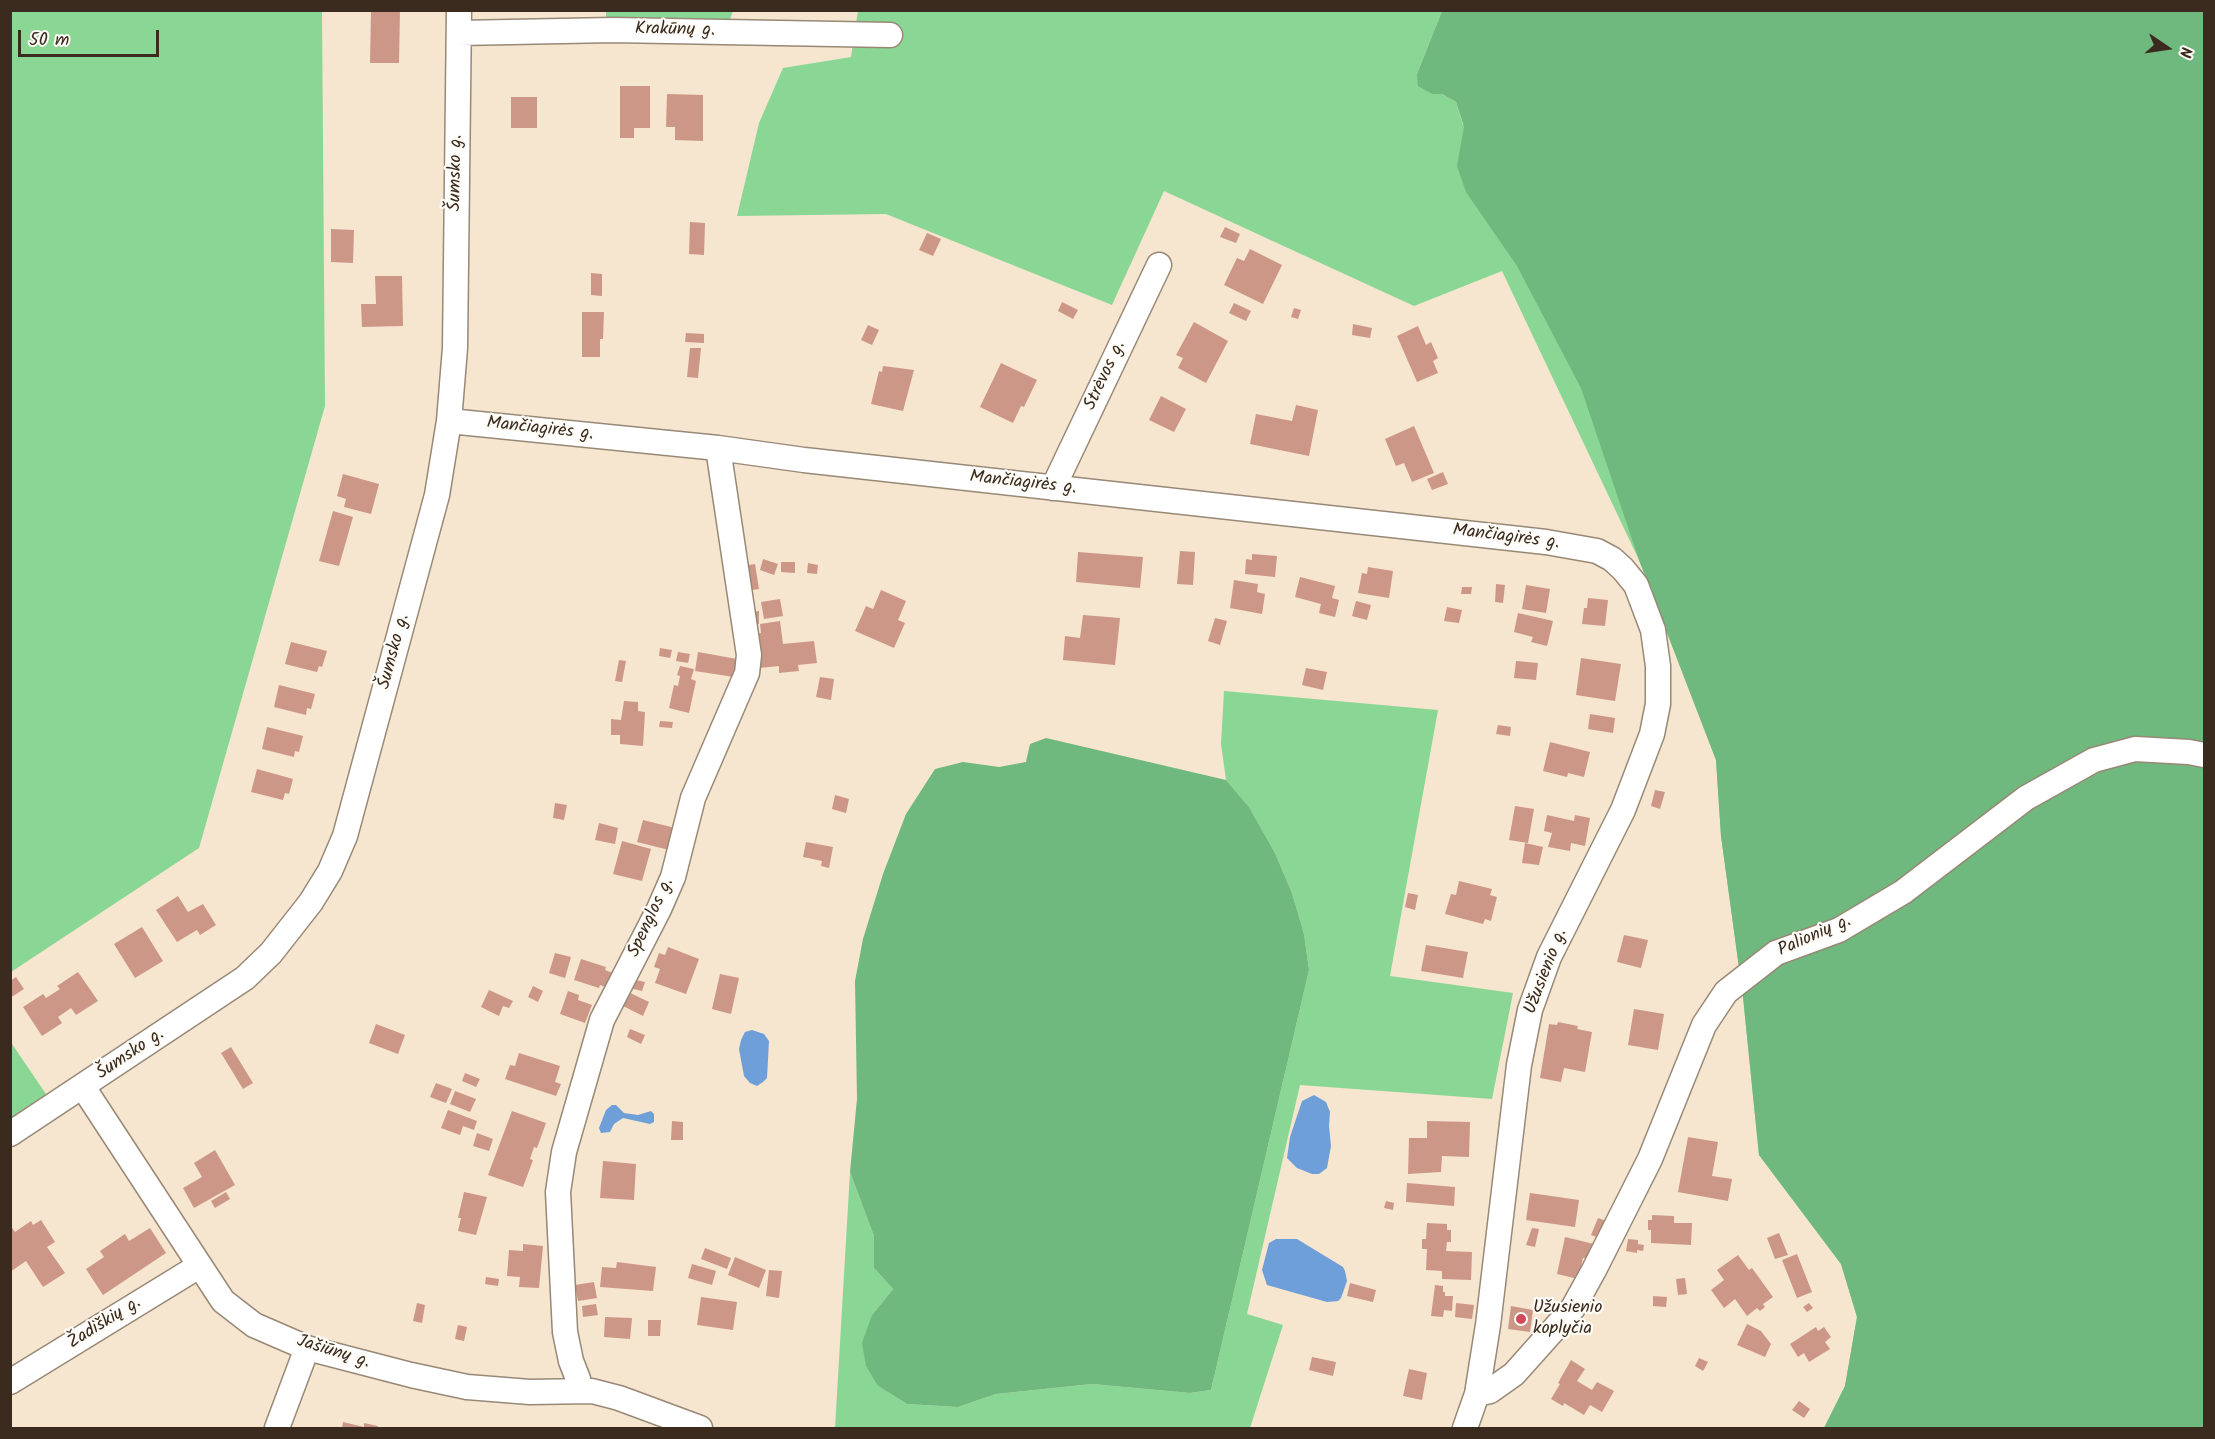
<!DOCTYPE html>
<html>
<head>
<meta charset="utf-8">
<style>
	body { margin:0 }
	#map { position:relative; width:2215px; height:1439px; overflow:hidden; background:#f6e5cf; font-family:Kalam,sans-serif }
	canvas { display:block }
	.frame { position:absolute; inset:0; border:12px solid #3b2a1e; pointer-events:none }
	.north { position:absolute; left:2137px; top:18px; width:60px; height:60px; -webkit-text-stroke:4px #fdfcf7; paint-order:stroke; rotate:103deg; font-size:16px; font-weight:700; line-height:24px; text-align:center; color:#3b2a1e }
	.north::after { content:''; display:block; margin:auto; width:21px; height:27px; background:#3b2a1e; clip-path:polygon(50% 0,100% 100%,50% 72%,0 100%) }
	.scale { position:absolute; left:18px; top:30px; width:141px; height:27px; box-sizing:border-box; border:3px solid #3b2a1e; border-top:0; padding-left:8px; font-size:18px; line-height:21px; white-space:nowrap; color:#3b2a1e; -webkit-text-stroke:4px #fdfcf7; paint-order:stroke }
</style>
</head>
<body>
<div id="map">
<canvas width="2215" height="1439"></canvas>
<div class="frame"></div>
<div class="north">N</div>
<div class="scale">50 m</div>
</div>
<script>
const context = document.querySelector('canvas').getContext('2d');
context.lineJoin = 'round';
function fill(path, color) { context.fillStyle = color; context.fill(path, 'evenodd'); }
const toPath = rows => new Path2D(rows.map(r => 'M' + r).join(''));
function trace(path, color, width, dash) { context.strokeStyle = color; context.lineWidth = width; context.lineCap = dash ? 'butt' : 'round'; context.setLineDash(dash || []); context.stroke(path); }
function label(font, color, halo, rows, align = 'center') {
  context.font = font + ' Kalam,sans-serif'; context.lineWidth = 4.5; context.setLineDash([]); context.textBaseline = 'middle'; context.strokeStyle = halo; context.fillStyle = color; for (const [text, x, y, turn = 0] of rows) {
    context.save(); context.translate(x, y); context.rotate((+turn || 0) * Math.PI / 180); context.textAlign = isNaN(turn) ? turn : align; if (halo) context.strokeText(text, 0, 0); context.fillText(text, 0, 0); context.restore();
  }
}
fill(toPath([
	[11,10,322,11,325,406,199,848,11,972],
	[606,11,733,11,729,22,606,22],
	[858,11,1442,11,1417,74,1432,94,1442,94,1456,102,1463,125,2204,11,2204,1428,1824,1428,1845,1386,1857,1317,1841,1264,1759,1155,1743,997,1721,836,1716,760,1639,560,1502,271,1414,306,1164,191,1112,305,886,214,737,216,759,123,783,68,851,57],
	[1224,691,1438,710,1390,976,1513,993,1492,1099,1300,1085,1247,1314,1283,1325,1250,1428,835,1428,850,1172,874,1236,874,1268,893,1289,872,1315,878,1386,907,1404,958,1407,996,1394,1092,1384,1190,1393,1211,1390,1309,970,1304,934,1292,893,1275,853,1249,807,1226,780,1221,744],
	[10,1041,48,1097,10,1121]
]), '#8ad795');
fill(toPath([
	[1442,11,2204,11,2204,1428,1824,1428,1845,1386,1857,1317,1841,1264,1759,1155,1743,997,1721,836,1716,760,1639,560,1581,388,1517,266,1466,192,1457,166,1464,127,1456,102,1442,94,1432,94,1418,86,1417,74],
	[1046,738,1226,780,1249,807,1275,853,1292,893,1304,934,1309,970,1211,1390,1190,1393,1092,1384,996,1394,958,1407,907,1404,878,1386,866,1366,862,1343,872,1315,893,1289,874,1268,874,1236,850,1172,857,1099,855,981,863,939,883,874,906,814,935,769,963,762,999,767,1026,762,1030,744]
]), '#6fb87e');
fill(toPath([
	[752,1030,764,1034,769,1041,767,1078,763,1082,757,1086,750,1083,744,1076,739,1049,741,1040,745,1032],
	[1314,1095,1326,1102,1330,1112,1329,1126,1331,1146,1327,1168,1319,1174,1312,1174,1297,1168,1287,1158,1290,1137,1302,1101],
	[612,1105,616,1105,624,1113,638,1115,651,1111,654,1114,654,1122,650,1124,623,1118,614,1124,610,1132,601,1133,599,1128,606,1110],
	[1276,1239,1297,1239,1343,1267,1345,1271,1347,1281,1341,1298,1338,1301,1327,1302,1267,1285,1262,1270,1269,1243]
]), '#6e9fd8');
fill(toPath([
	[371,10,400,10,399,63,370,63],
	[620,86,650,86,650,128,634,128,634,138,620,138],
	[667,94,703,95,703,141,675,140,675,127,666,127],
	[511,97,537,97,537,128,511,128],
	[690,222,705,223,704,255,689,254],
	[1225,227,1240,234,1236,243,1220,237],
	[331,229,354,230,353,263,331,262],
	[927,233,941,239,933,256,919,250],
	[1250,249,1282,265,1263,304,1224,285,1237,258,1244,261],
	[591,273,602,274,602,296,591,295],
	[375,276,402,276,403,326,362,327,361,304,376,304],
	[1062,302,1078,310,1073,319,1058,311],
	[1234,303,1251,311,1246,321,1229,313],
	[1294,308,1301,310,1298,319,1291,317],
	[582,312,604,312,603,339,600,339,600,357,582,357],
	[1194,322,1228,341,1206,383,1178,368,1183,358,1176,355],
	[1353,324,1372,328,1370,338,1352,335],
	[868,325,879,330,872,345,861,340],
	[1418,326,1426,345,1431,342,1438,358,1433,361,1438,373,1417,382,1397,336],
	[686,333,704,334,704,343,685,342],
	[690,348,701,348,698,378,687,377],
	[1001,363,1037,380,1024,407,1021,406,1013,423,980,407],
	[883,366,914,370,903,411,871,404,879,371,882,372],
	[1161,396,1186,409,1174,432,1149,420],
	[1296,405,1318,410,1309,456,1250,444,1256,414,1292,421],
	[1414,426,1434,473,1412,482,1404,463,1396,466,1385,439],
	[1443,472,1448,484,1432,490,1427,479],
	[343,474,379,484,371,514,344,507,346,499,337,496],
	[333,511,353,517,339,566,319,561],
	[1180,551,1195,552,1193,585,1177,584],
	[1078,552,1143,557,1140,588,1076,582],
	[1252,554,1277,556,1275,577,1245,574,1246,559,1252,560],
	[763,559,778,564,774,575,760,570],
	[781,562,795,562,795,573,781,572],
	[808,563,818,565,817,574,807,573],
	[755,564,759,589,745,591,742,566],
	[1368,567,1393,571,1389,598,1358,593,1362,573,1367,574],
	[1300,577,1335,586,1332,598,1339,600,1335,617,1319,613,1321,604,1295,597],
	[1234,580,1258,584,1257,592,1265,594,1262,614,1230,608],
	[1496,584,1505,585,1503,603,1495,602],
	[1526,585,1550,589,1546,613,1522,609],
	[1462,587,1472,587,1471,594,1461,594],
	[881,590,906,601,898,620,905,623,894,648,855,631,866,606,873,609],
	[1588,598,1608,600,1605,626,1582,624,1584,608,1587,608],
	[780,599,783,616,764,619,761,602],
	[1356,601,1371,605,1367,620,1352,616],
	[1447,607,1462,610,1459,623,1444,621],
	[759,611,759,624,752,625,751,612],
	[1518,613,1553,621,1547,646,1531,642,1533,637,1514,632],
	[1083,615,1120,618,1115,665,1063,660,1065,636,1080,638],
	[1215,618,1227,621,1220,645,1208,641],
	[780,621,783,644,814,641,817,663,798,665,799,671,779,673,779,666,760,668,756,634,761,633,760,624],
	[291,642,327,651,322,667,319,666,317,672,285,664],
	[660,648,672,650,670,658,659,656],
	[678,652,690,654,688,663,676,661],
	[698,652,737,659,734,677,695,671],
	[1581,658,1621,664,1615,701,1576,695],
	[619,660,626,661,622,682,615,681],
	[1516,661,1538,663,1536,680,1514,678],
	[680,666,694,669,691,679,696,681,689,713,669,708,674,685,678,686,680,676,677,675],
	[1306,668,1327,672,1323,690,1302,685],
	[820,677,834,679,831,700,816,697],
	[279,685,315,694,311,709,307,708,306,715,274,707],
	[624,701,638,702,638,711,645,712,643,746,620,744,620,735,611,735,611,719,621,720],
	[1590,714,1615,718,1613,733,1588,729],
	[660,721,673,722,672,728,659,727],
	[1498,725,1511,727,1510,736,1496,734],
	[267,727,303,736,299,752,295,751,294,757,262,749],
	[1550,742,1590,752,1584,777,1568,773,1567,777,1543,771],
	[257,769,293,779,289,794,285,793,283,800,251,792],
	[1655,790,1665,792,1660,809,1651,806],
	[835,795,849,799,846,813,832,809],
	[555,803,567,805,564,820,553,818],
	[1515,806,1534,809,1528,843,1509,840],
	[1547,815,1574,821,1575,815,1590,818,1585,846,1571,843,1570,851,1548,847,1552,833,1544,831],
	[643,820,675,828,669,850,637,842],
	[599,823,618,828,615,844,595,840],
	[622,841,651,849,642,881,613,874],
	[806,842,833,847,829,868,821,866,822,861,803,857],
	[1525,843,1543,847,1539,865,1522,863],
	[1459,881,1492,889,1490,895,1497,897,1491,921,1485,919,1483,924,1445,914,1451,894,1456,895],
	[1408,893,1418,895,1415,910,1405,907],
	[178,896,188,912,203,904,216,925,200,935,197,930,177,942,156,910],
	[142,927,163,961,135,978,114,944],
	[1624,935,1648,940,1641,968,1617,962],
	[1426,945,1468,952,1463,978,1421,971],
	[668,947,699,959,686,994,655,983,660,969,654,967,659,953,665,955],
	[555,953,571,957,565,978,549,973],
	[581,959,606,967,605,970,613,973,608,988,600,985,599,988,574,980],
	[78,972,98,1001,76,1015,71,1008,58,1017,62,1023,42,1036,23,1007,43,994,46,998,60,989,57,986],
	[720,974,739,978,731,1014,712,1009],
	[16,977,24,989,10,998,10,981],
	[631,979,645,982,642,991,629,988],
	[533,986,543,991,538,1002,528,997],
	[489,990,513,1001,509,1008,503,1006,499,1016,481,1007],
	[568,991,579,995,578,1000,592,1005,585,1023,560,1014],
	[626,991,649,1002,643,1016,619,1004],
	[1634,1009,1664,1014,1658,1050,1628,1045],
	[1558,1022,1578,1026,1577,1029,1592,1032,1585,1072,1564,1068,1561,1082,1540,1078,1549,1024,1557,1025],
	[376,1024,405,1035,398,1054,369,1043],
	[630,1029,645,1035,641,1044,627,1037],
	[231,1047,253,1083,243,1089,221,1053],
	[519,1053,560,1066,555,1082,561,1084,556,1096,505,1079,510,1065,515,1066],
	[465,1073,480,1079,476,1087,462,1081],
	[436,1083,452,1089,446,1103,430,1097],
	[455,1091,476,1099,470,1112,450,1104],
	[448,1110,477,1121,474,1130,463,1126,460,1135,441,1128],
	[512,1111,546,1123,537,1148,534,1147,530,1159,533,1160,523,1187,488,1175],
	[672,1121,683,1122,683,1140,671,1140],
	[1427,1121,1470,1122,1469,1157,1442,1156,1441,1172,1408,1174,1409,1138,1427,1138],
	[477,1133,493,1139,489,1151,473,1146],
	[1688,1137,1718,1142,1712,1176,1732,1179,1728,1201,1678,1192],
	[215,1150,235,1185,194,1208,183,1188,202,1177,194,1163],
	[603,1161,636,1164,634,1200,600,1198],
	[1407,1183,1455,1187,1454,1206,1406,1202],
	[226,1192,230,1199,215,1208,211,1201],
	[464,1192,487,1197,476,1235,458,1231,461,1218,458,1218],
	[1530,1193,1579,1200,1575,1227,1526,1220],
	[1386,1201,1394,1203,1393,1210,1384,1208],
	[1652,1215,1674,1216,1674,1223,1692,1223,1691,1245,1651,1243,1651,1230,1648,1230,1648,1220,1652,1220],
	[1598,1218,1609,1222,1602,1239,1591,1235],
	[41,1220,55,1242,47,1247,65,1273,43,1287,26,1261,10,1272,10,1225,15,1232,31,1221,33,1225],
	[1427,1223,1447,1224,1447,1230,1451,1230,1451,1242,1447,1242,1446,1251,1472,1252,1471,1280,1442,1279,1442,1271,1426,1270,1427,1249,1422,1249,1422,1239,1426,1239],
	[150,1228,166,1253,103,1295,86,1269,104,1257,100,1251,125,1234,129,1241],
	[1532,1228,1539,1229,1535,1247,1526,1245],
	[1779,1233,1788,1255,1775,1259,1767,1238],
	[1565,1237,1594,1244,1591,1259,1583,1258,1578,1279,1557,1274],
	[1628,1239,1638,1240,1638,1244,1644,1245,1643,1251,1637,1250,1637,1253,1626,1251],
	[523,1244,543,1246,539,1288,519,1287,520,1277,507,1276,509,1250,523,1251],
	[705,1248,731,1258,727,1269,701,1259],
	[1797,1254,1812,1292,1797,1298,1782,1260],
	[1738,1255,1749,1270,1752,1268,1773,1297,1763,1304,1765,1307,1760,1311,1757,1308,1747,1316,1735,1299,1724,1308,1711,1290,1724,1280,1717,1270],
	[735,1257,766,1270,759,1288,728,1275],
	[617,1262,656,1267,653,1291,600,1287,602,1267,616,1268],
	[692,1264,716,1271,712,1285,688,1278],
	[769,1270,782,1271,779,1298,766,1296],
	[486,1277,499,1279,498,1286,485,1284],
	[1685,1278,1687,1294,1678,1295,1676,1279],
	[594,1282,597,1298,578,1301,575,1285],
	[1350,1283,1376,1290,1373,1302,1347,1296],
	[1435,1285,1443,1286,1443,1292,1445,1292,1445,1296,1453,1296,1452,1311,1444,1310,1443,1317,1431,1316],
	[1653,1296,1667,1297,1666,1307,1653,1306],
	[701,1297,737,1302,733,1330,697,1325],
	[417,1303,425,1305,422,1323,413,1321],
	[1456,1303,1474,1305,1472,1319,1455,1317],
	[1809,1303,1813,1308,1807,1312,1803,1307],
	[596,1304,598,1315,583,1317,582,1306],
	[1511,1306,1533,1310,1530,1332,1508,1329],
	[605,1317,632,1318,630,1339,604,1337],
	[648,1320,661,1320,660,1336,648,1336],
	[1747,1324,1761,1331,1771,1344,1765,1357,1737,1345],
	[458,1325,467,1327,464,1341,455,1339],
	[1816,1327,1818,1331,1824,1327,1831,1337,1825,1342,1830,1349,1809,1362,1804,1353,1798,1357,1790,1344],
	[1312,1357,1336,1362,1333,1376,1309,1370],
	[1699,1358,1708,1362,1703,1371,1695,1366],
	[1571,1360,1585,1369,1577,1381,1592,1390,1597,1382,1614,1391,1602,1412,1590,1405,1584,1415,1564,1403,1563,1406,1551,1399,1560,1384,1558,1383],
	[1409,1369,1427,1373,1422,1400,1403,1396],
	[1799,1401,1810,1409,1804,1418,1792,1410],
	[343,1422,364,1427,364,1423,378,1426,377,1428,342,1428]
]), '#cd9788');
const minor = toPath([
	[459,33,613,30,890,35],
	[449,421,718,448,804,460,1546,542,1597,551,1612,559,1623,569,1636,585,1653,630,1658,666,1658,704,1652,734,1623,810,1549,957,1530,1010,1519,1065,1488,1325,1477,1394,1465,1428],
	[1053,488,1159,265],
	[83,1087,223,1301,254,1325,307,1348,411,1375,467,1387,530,1392,592,1391,619,1398,700,1428],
	[10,1134,245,978,271,953,311,902,330,871,345,836,437,495,449,421,455,348,459,10],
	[10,1382,199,1266],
	[579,1390,578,1379,571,1361,565,1332,558,1192,564,1152,602,1020,659,909,673,877,693,798,747,673,749,655,718,448],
	[1477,1394,1490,1391,1514,1374,1573,1308,1594,1270,1650,1159,1704,1025,1726,992,1776,953,1839,930,1903,892,2026,798,2094,760,2135,749,2189,752,2204,755],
	[277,1428,307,1348]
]);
trace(minor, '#988876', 27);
trace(minor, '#fff', 24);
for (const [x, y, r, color] of [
	[1521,1319,6,"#d1495b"]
]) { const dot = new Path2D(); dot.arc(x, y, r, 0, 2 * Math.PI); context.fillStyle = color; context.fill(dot); trace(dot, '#fdfcf7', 2); }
label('18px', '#3b2a1e', '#fdfcf7', [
	["Krakūnų g.",675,31,1],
	["Šumsko g.",457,173,-89],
	["Strėvos g.",1106,376,-65],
	["Mančiagirės g.",540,430,6],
	["Mančiagirės g.",1023,484,6],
	["Mančiagirės g.",1506,538,7],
	["Šumsko g.",395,652,-75],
	["Spenglos g.",652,918,-65],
	["Palionių g.",1815,937,-24],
	["Užusienio g.",1547,972,-69],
	["Šumsko g.",131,1055,-34],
	["Žadiškių g.",105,1324,-32],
	["Jašiūnų g.",333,1353,17]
]);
label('18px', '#3b2a1e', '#fdfcf7', [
	["Užusienio",1533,1309],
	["koplyčia",1533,1330]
], 'left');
</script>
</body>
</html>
